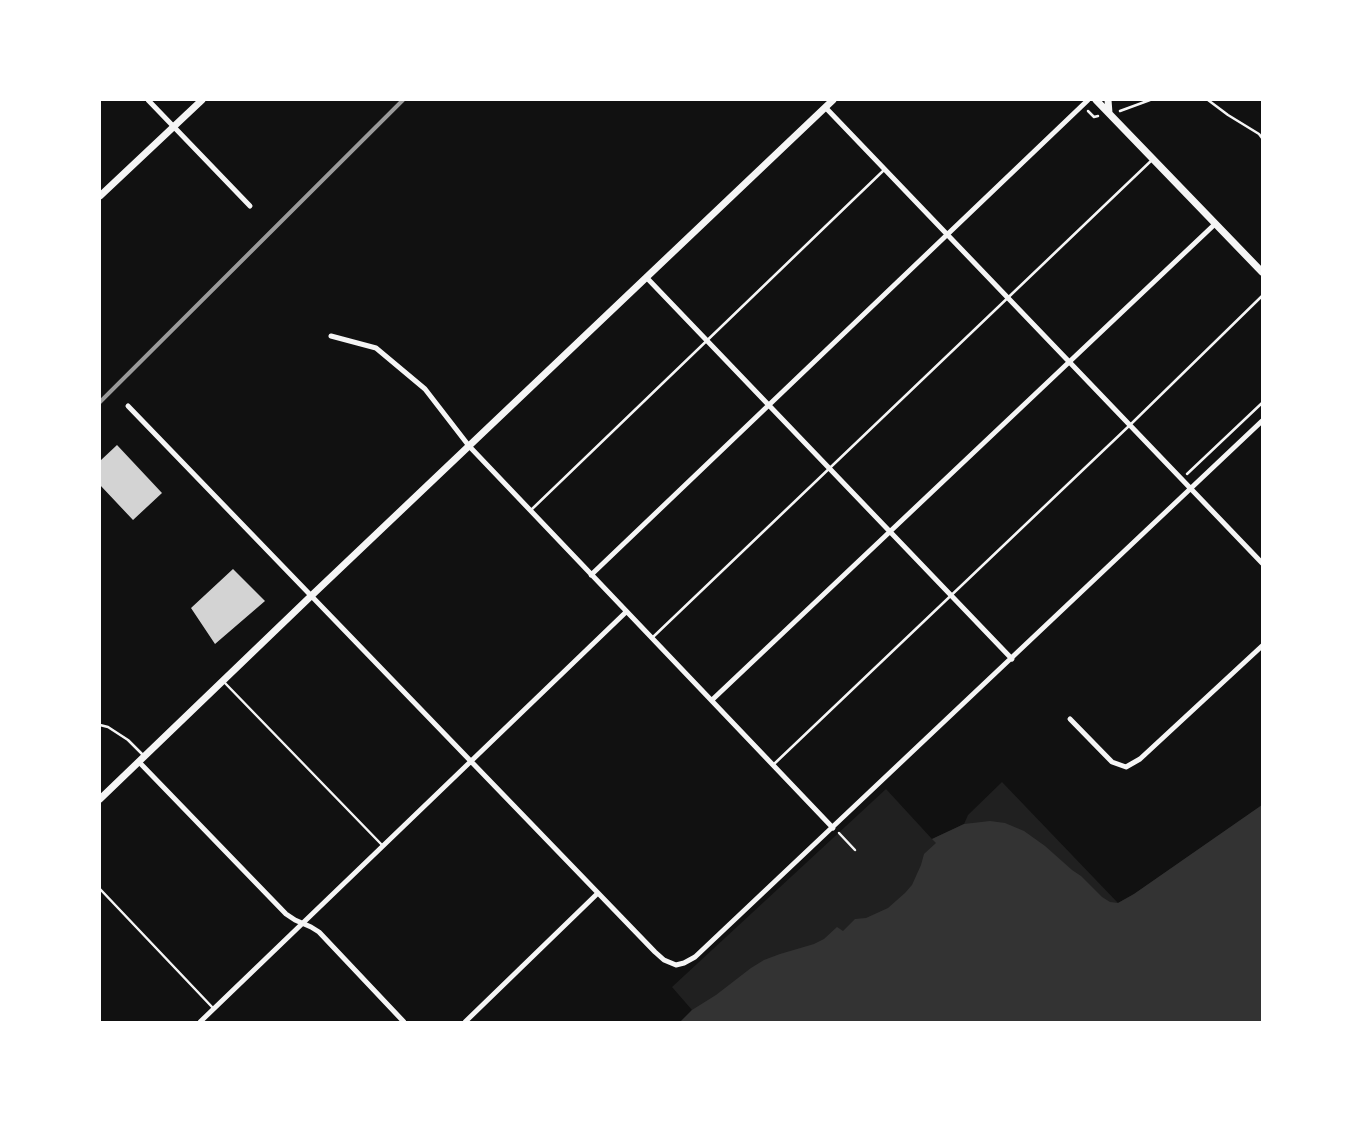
<!DOCTYPE html>
<html>
<head>
<meta charset="utf-8">
<style>
	body { margin:0 }
	#map { position:relative; width:1362px; height:1122px; overflow:hidden; background:#111; font-family:"Nunito Sans",sans-serif }
	canvas { display:block }
	.frame { position:absolute; inset:0; border:101px solid #fff; pointer-events:none }
</style>
</head>
<body>
<div id="map">
<canvas width="1362" height="1122"></canvas>
<div class="frame"></div>
</div>
<script>
const context = document.querySelector('canvas').getContext('2d');
context.lineJoin = 'round';
function fill(path, color) { context.fillStyle = color; context.fill(path, 'evenodd'); }
const toPath = rows => new Path2D(rows.map(r => 'M' + r).join(''));
function trace(path, color, width, dash) { context.strokeStyle = color; context.lineWidth = width; context.lineCap = dash ? 'butt' : 'round'; context.setLineDash(dash || []); context.stroke(path); }
fill(toPath([
	[1002,782,1118,903,1134,894,1262,805,1262,1022,680,1022,692,1010,672,987,886,789,932,839,964,824,968,815]
]), '#202020');
fill(toPath([
	[1262,805,1262,1022,680,1022,692,1010,716,995,751,968,764,960,780,954,814,944,824,939,837,927,843,931,855,919,866,918,888,908,905,893,912,885,921,865,924,854,936,843,932,839,964,824,990,821,1005,823,1024,831,1045,846,1072,870,1081,876,1102,897,1110,902,1118,903,1134,894]
]), '#333');
fill(toPath([
	[117,445,162,493,133,520,100,485,100,461],
	[233,569,265,601,215,644,191,608]
]), '#d3d3d3');
trace(toPath([
	[1208,100,1228,115,1259,134,1262,138],
	[1088,111,1094,117,1098,116],
	[1120,111,1150,100],
	[1187,474,1262,403],
	[839,833,855,850]
]), '#f5f5f5', 2.5);
trace(toPath([
	[531,510,884,170],
	[653,637,1153,159],
	[224,682,382,845],
	[100,725,108,727,128,740,144,756],
	[773,765,1130,425,1262,296],
	[100,889,213,1008]
]), '#f5f5f5', 2.5);
trace(toPath([
	[148,100,250,206],
	[825,107,1262,563],
	[646,277,1012,659],
	[331,336,376,348,425,389,469,446,833,828],
	[128,406,655,952,664,960,676,965,684,963,695,957,1262,421],
	[591,575,1088,100],
	[712,700,1215,224],
	[1070,719,1112,762,1126,767,1140,759,1262,646],
	[139,762,286,914,295,920,311,927,319,932,404,1022],
	[200,1022,626,612],
	[465,1022,598,893]
]), '#f5f5f5', 5);
trace(toPath([
	[1096,100,1262,272],
	[1108,100,1109,113],
	[100,196,202,100],
	[100,799,310,597,833,100]
]), '#f5f5f5', 7);
trace(toPath([
	[100,402,403,100]
]), '#9a9a9a', 4);
</script>
</body>
</html>
